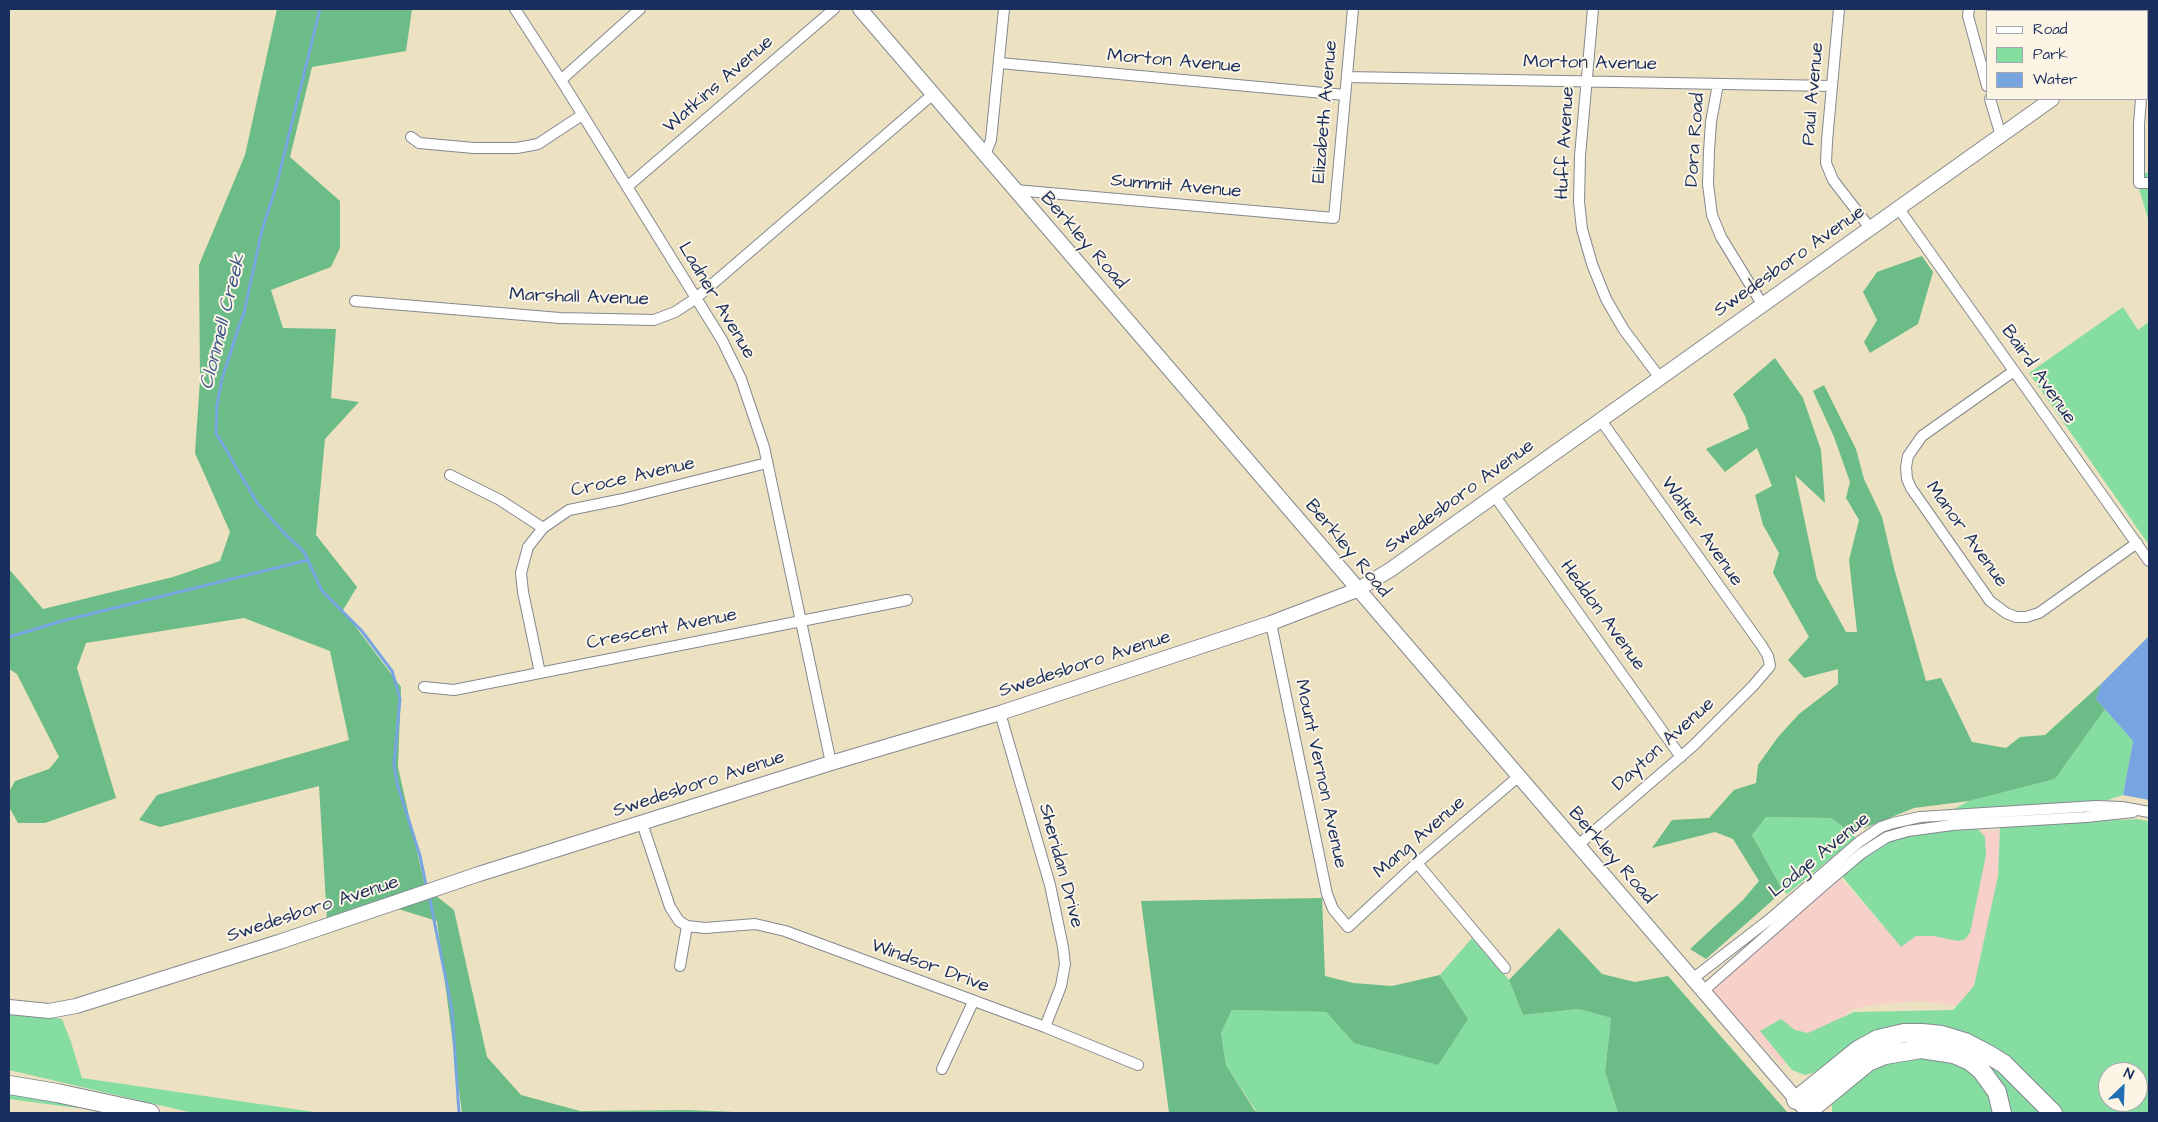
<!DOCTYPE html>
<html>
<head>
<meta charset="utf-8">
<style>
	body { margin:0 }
	#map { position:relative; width:2158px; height:1122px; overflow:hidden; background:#ece2c1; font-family:"Architects Daughter",sans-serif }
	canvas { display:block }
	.frame { position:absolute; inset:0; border:10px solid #1b2f5e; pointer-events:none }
	.legend { position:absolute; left:1986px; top:10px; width:162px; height:90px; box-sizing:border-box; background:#fcf5e5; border:1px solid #a2a6af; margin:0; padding:6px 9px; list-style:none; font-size:15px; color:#1b2f5e }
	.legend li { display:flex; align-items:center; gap:10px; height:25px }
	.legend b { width:25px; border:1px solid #a2a6af }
	.north { position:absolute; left:2098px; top:1062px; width:50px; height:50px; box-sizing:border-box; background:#fcf5e5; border:1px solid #a2a6af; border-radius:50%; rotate:24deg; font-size:14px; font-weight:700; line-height:20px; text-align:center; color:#1b2f5e }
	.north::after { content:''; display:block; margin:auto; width:18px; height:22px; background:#1f6fb2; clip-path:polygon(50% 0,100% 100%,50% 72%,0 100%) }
</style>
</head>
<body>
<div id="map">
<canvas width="2158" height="1122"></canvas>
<div class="frame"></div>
<ul class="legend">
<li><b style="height:6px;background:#fff"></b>Road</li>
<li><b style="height:14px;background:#86dda1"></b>Park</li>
<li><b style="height:14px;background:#76a5df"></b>Water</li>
</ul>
<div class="north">N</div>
</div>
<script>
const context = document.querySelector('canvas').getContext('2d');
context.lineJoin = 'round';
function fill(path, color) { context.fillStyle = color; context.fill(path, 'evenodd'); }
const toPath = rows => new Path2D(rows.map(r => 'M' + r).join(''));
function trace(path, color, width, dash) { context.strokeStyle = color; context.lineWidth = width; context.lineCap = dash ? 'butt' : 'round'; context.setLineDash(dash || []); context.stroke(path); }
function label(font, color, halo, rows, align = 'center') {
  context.font = font + ' "Architects Daughter",sans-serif'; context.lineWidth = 4; context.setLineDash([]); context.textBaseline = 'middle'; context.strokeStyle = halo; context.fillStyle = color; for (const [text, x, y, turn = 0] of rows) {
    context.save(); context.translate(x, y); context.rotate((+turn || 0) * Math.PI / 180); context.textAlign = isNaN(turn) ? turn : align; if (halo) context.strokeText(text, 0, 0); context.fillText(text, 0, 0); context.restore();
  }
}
fill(toPath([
	[2006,830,1975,1008,1921,1001,1871,1005,1851,1010,1782,1066,1708,989,1839,877,1901,945,1926,931,1975,831]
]), '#f7d0c9');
fill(toPath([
	[2134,172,2149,173,2149,222],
	[2123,307,2138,330,2149,322,2149,545,2029,373],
	[2105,709,2133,741,2123,795,2108,800,1952,810,1969,801,2055,779],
	[1766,817,1831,818,1852,833,1856,838,1787,894,1783,891,1752,835],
	[2136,819,2149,821,2149,1113,2061,1113,2002,1051,1969,1035,1946,1026,1914,1023,1885,1028,1867,1036,1816,1072,1805,1075,1792,1070,1760,1031,1781,1019,1795,1030,1808,1033,1854,1012,1953,1010,1974,986,1998,876,2000,826],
	[2108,1072,2138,1072,2138,1102,2108,1102],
	[1977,828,1985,837,1986,855,1970,933,1964,940,1957,941,1934,936,1916,936,1901,947,1841,875,1881,844,1909,833],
	[1472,938,1509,980,1523,1015,1579,1009,1611,1018,1605,1072,1618,1113,1267,1113,1256,1111,1226,1065,1221,1033,1232,1010,1326,1012,1354,1043,1468,1019,1440,975],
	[9,1012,62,1019,71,1042,82,1078,321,1113,193,1113,9,1070],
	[1913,1054,1946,1059,1973,1070,1989,1089,1996,1113,1832,1113,1832,1103,1880,1063],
	[1980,1055,2017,1086,2044,1113,2008,1113],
	[9,1089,78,1100,77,1108,9,1099]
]), '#86dda1');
fill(toPath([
	[277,9,412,9,406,51,312,67,290,157,340,201,340,248,331,267,271,290,283,328,336,329,331,398,359,402,325,439,316,535,357,587,343,610,401,687,398,767,425,887,454,910,487,1057,521,1095,580,1111,688,1110,758,1113,462,1113,437,921,379,903,327,920,319,786,160,827,139,820,157,795,349,740,330,651,244,618,86,643,77,668,116,798,45,823,18,823,9,807,9,792,15,781,49,769,59,757,17,674,9,669,9,569,43,609,173,577,220,561,230,532,195,453,200,380,199,265,245,155],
	[1922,256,1933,272,1918,324,1870,353,1864,342,1877,320,1863,292,1877,272],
	[1775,358,1803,398,1821,450,1825,503,1795,475,1817,579,1846,632,1857,632,1849,560,1859,520,1846,498,1850,482,1834,437,1813,391,1824,385,1856,449,1864,479,1882,517,1894,568,1926,681,1941,678,1972,742,2006,748,2020,737,2045,735,2101,684,2096,699,2105,709,2055,779,1969,801,1914,808,1852,833,1831,818,1766,817,1752,835,1783,891,1706,959,1690,949,1743,900,1759,881,1733,839,1715,832,1652,848,1672,820,1709,818,1734,790,1756,783,1758,765,1778,737,1799,714,1838,684,1838,669,1804,678,1788,660,1809,637,1773,573,1779,553,1763,525,1755,495,1772,486,1757,448,1725,472,1706,449,1749,429,1745,416,1733,394],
	[1322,898,1325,976,1353,983,1392,986,1440,975,1468,1019,1438,1065,1354,1043,1326,1012,1232,1010,1221,1033,1226,1065,1255,1111,1267,1113,1169,1113,1141,901],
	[1559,928,1602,974,1635,982,1668,976,1788,1113,1618,1113,1605,1072,1611,1018,1579,1009,1523,1015,1509,980]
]), '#6cbc87');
fill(toPath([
	[2149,636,2149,800,2123,795,2133,741,2096,699,2101,684]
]), '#76a5df');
trace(toPath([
	[320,9,276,187,262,230,244,313,239,326,222,379,217,405,216,433,258,504,285,534,304,552,322,591,361,630,392,671,400,699,394,764,397,783,420,856,426,885],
	[9,637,62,621,308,560],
	[430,900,452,1010,459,1113]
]), '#76a5df', 3);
const street = toPath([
	[515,9,561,80,722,340,741,379,764,447,831,763],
	[1593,9,1580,156,1579,202,1582,229,1592,264,1606,299,1624,330,1660,378],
	[1839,9,1827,141,1826,163,1833,180,1870,228],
	[1969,9,1968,16,1987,86],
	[2147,48,2149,30],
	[1000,63,1345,95],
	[1347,77,1832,86],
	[561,80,640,9],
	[1718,84,1711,122,1709,151,1708,184,1712,215,1721,237,1762,304],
	[1990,99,2001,136],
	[2141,99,2139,124,2139,183,2149,183],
	[411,137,419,143,474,148,517,148,538,144,582,115],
	[985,155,991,140,1004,9],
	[627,187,834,9],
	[1015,190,1334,218,1353,9],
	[1899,209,2149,561],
	[355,301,560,318,654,320,675,312,695,299,932,95],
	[2014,371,1922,436,1908,456,1906,467,1907,479,1911,488,1990,601,2006,613,2016,617,2026,617,2039,613,2137,543],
	[450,475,500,500,543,528],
	[1494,495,1681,757],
	[1271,623,1327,894,1333,909,1348,927,1417,863,1518,777],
	[540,673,523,592,521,573,528,547,543,528,569,510,623,499,767,463],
	[424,687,454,690,907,600],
	[1000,713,1050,885,1063,947,1065,964,1061,986,1045,1027],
	[642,823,670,907,679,921,687,926,705,928,755,924,785,931,1045,1027,1138,1065],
	[1577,846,1693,746,1753,686,1770,666,1768,656,1762,646,1600,419],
	[1417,863,1505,968],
	[680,966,687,926],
	[1691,980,1770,919,1859,842,1881,827,1893,823,1920,817,2096,806,2122,807,2149,812],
	[1702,992,1824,885,1862,853,1887,837,1908,831,1952,825,2086,817,2133,812],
	[942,1069,973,1002]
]);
const secondary = toPath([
	[860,9,1802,1106],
	[2147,32,2149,30],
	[9,1007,49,1011,76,1006,279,942,479,874,831,763,1000,713,1271,623,1357,590,1390,570,2052,99]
]);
const highway = toPath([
	[9,1085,57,1093,150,1113],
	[1796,1100,1858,1050,1878,1039,1904,1033,1922,1033,1942,1035,1965,1042,1988,1054,2004,1064,2053,1113],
	[1807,1112,1868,1062,1885,1055,1921,1049,1954,1054,1970,1061,1981,1070,1997,1092,2002,1113]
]);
trace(street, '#848890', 12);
trace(secondary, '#848890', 16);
trace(highway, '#848890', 20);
trace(street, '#fff', 10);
trace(secondary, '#fff', 14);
trace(highway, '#fff', 18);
label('19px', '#1b2f5e', '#fcf5e5', [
	["Morton Avenue",1174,62,5],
	["Morton Avenue",1590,64,1],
	["Watkins Avenue",719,85,-41],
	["Paul Avenue",1814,94,-85],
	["Elizabeth Avenue",1326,112,-85],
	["Dora Road",1696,140,-86],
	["Huff Avenue",1566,143,-87],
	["Summit Avenue",1176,187,5],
	["Berkley Road",1083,241,49],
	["Swedesboro Avenue",1790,262,-35],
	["Marshall Avenue",579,298,2],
	["Ladner Avenue",716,301,59],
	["Baird Avenue",2038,375,55],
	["Croce Avenue",633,478,-13],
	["Swedesboro Avenue",1460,497,-36],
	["Walter Avenue",1701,532,55],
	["Manor Avenue",1966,535,54],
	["Berkley Road",1347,549,50],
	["Heddon Avenue",1602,616,54],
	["Crescent Avenue",662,630,-11],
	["Swedesboro Avenue",1085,665,-18],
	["Dayton Avenue",1664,745,-42],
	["Mount Vernon Avenue",1320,774,78],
	["Swedesboro Avenue",699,785,-18],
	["Mang Avenue",1420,838,-41],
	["Berkley Road",1611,856,49],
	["Lodge Avenue",1820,856,-39],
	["Sheridan Drive",1060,866,75],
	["Swedesboro Avenue",313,910,-18],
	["Windsor Drive",930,967,20]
]);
label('italic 20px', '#3b588b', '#fcf5e5', [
	["Clonmell Creek",224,322,-76]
]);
</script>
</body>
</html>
